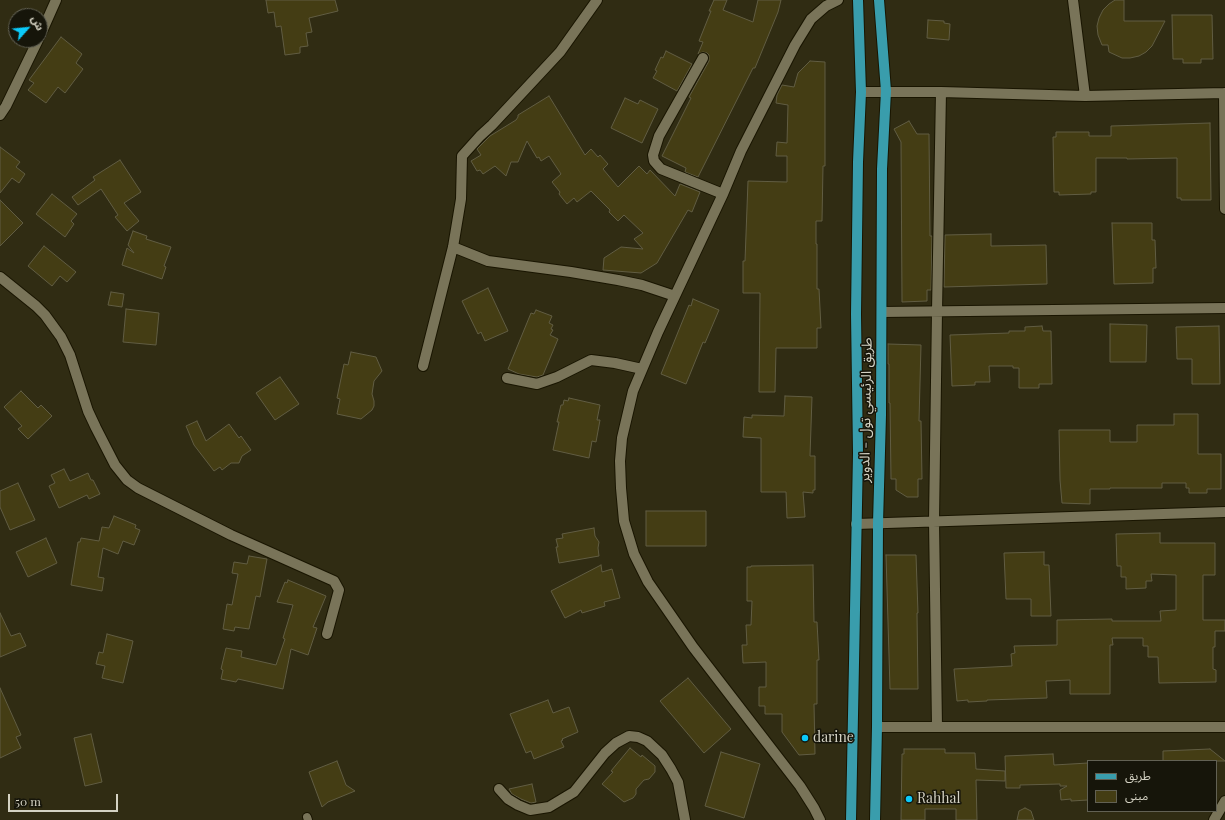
<!DOCTYPE html>
<html>
<head>
<meta charset="utf-8">
<style>
	body { margin:0 }
	#map { position:relative; width:1225px; height:820px; overflow:hidden; background:#302c13; font-family:"Playfair Display","Noto Sans Arabic",serif }
	canvas { display:block }
	.legend { position:absolute; left:1087px; top:760px; width:130px; height:52px; box-sizing:border-box; background:#16150a; border:1px solid #626154; margin:0; padding:5px 7px; list-style:none; font-size:12px; color:#d4d2c3 }
	.legend li { display:flex; align-items:center; gap:8px; height:20px }
	.legend b { width:20px; border:1px solid #626154 }
	.north { position:absolute; left:8px; top:8px; width:40px; height:40px; box-sizing:border-box; background:#16150a; border:1px solid #626154; border-radius:50%; rotate:63deg; font-size:11px; font-weight:700; line-height:16px; text-align:center; color:#d4d2c3 }
	.north::after { content:''; display:block; margin:auto; width:14px; height:18px; background:#0bcafa; clip-path:polygon(50% 0,100% 100%,50% 72%,0 100%) }
	.scale { position:absolute; left:8px; top:794px; width:110px; height:18px; box-sizing:border-box; border:2px solid #d4d2c3; border-top:0; padding-left:5px; font-size:12px; line-height:14px; white-space:nowrap; color:#d4d2c3; -webkit-text-stroke:3px #16150a; paint-order:stroke }
</style>
</head>
<body>
<div id="map">
<canvas width="1225" height="820"></canvas>
<ul class="legend">
<li><b style="height:5px;background:#399dac"></b>طريق</li>
<li><b style="height:11px;background:#443d14"></b>مبنى</li>
</ul>
<div class="north">ش</div>
<div class="scale">50 m</div>
</div>
<script>
const context = document.querySelector('canvas').getContext('2d');
context.lineJoin = 'round';
function fill(path, color) { context.fillStyle = color; context.fill(path, 'evenodd'); }
const toPath = rows => new Path2D(rows.map(r => 'M' + r).join(''));
function trace(path, color, width, dash) { context.strokeStyle = color; context.lineWidth = width; context.lineCap = dash ? 'butt' : 'round'; context.setLineDash(dash || []); context.stroke(path); }
function label(font, color, halo, rows, align = 'center') {
  context.font = font + ' "Playfair Display","Noto Sans Arabic",serif'; context.lineWidth = 3; context.setLineDash([]); context.textBaseline = 'middle'; context.strokeStyle = halo; context.fillStyle = color; for (const [text, x, y, turn = 0] of rows) {
    context.save(); context.translate(x, y); context.rotate((+turn || 0) * Math.PI / 180); context.textAlign = isNaN(turn) ? turn : align; if (halo) context.strokeText(text, 0, 0); context.fillText(text, 0, 0); context.restore();
  }
}
const building = toPath([
	[266,0,335,0,338,11,309,18,312,32,306,33,308,46,300,47,300,53,285,55,281,26,276,27,274,12,268,13,266,0],
	[714,0,727,0,723,10,753,22,758,0,781,0,778,12,755,68,753,68,698,177,685,172,686,168,662,156,691,98,689,97,709,61,709,55,707,53,703,52,698,54,703,42,699,41,711,11,709,11,714,0],
	[1115,0,1124,0,1124,21,1165,21,1152,46,1146,52,1139,56,1130,58,1122,58,1109,52,1108,45,1102,45,1098,35,1097,26,1099,18,1103,10,1109,4,1115,0],
	[1172,15,1212,15,1213,59,1201,59,1201,63,1183,63,1183,59,1173,59,1172,15],
	[928,20,944,21,944,23,950,24,949,40,927,38,928,20],
	[61,37,82,54,76,63,83,69,65,93,58,87,46,103,28,90,34,83,29,80,61,37],
	[666,51,692,64,677,91,653,78,657,71,655,70,661,57,663,58,666,51],
	[810,61,825,62,825,166,823,166,822,221,816,221,816,244,817,244,817,289,819,289,821,328,817,328,817,348,776,348,775,392,759,392,760,293,743,293,743,261,745,261,748,181,787,182,787,156,776,156,777,142,787,143,788,105,776,103,777,95,782,85,794,87,798,73,810,61],
	[549,96,585,155,591,149,598,157,600,155,608,164,603,169,618,187,639,166,647,174,650,170,675,196,680,184,700,192,692,212,688,210,657,263,641,273,603,270,604,258,621,247,643,249,634,239,643,233,624,215,618,221,609,212,610,210,591,191,577,202,574,198,567,204,559,194,560,192,552,182,561,174,549,156,541,161,539,157,537,158,527,141,518,162,511,162,506,176,495,166,483,174,480,170,477,171,471,161,481,155,477,149,490,136,516,120,518,117,518,115,549,96],
	[625,98,638,104,640,100,658,109,642,143,611,128,625,98],
	[909,121,917,134,929,134,930,236,932,236,931,290,927,290,927,301,902,302,901,142,894,129,909,121],
	[1210,123,1211,200,1181,200,1181,198,1177,198,1177,158,1127,159,1127,158,1096,158,1096,192,1091,192,1091,194,1059,195,1059,192,1054,192,1053,137,1056,137,1056,132,1089,132,1089,136,1111,136,1111,126,1210,123],
	[0,147,20,162,16,167,25,174,19,183,12,178,0,193,0,147],
	[120,160,141,192,124,203,139,221,127,231,115,217,118,215,101,189,78,205,72,197,95,180,93,177,120,160],
	[52,194,77,214,71,221,74,224,65,237,36,214,52,194],
	[0,200,23,223,0,246,0,200],
	[1112,223,1152,223,1152,240,1155,240,1156,268,1153,268,1153,283,1114,284,1112,223],
	[133,231,147,236,146,239,171,247,164,266,166,267,162,279,122,265,127,248,134,253,128,245,133,231],
	[991,234,991,246,1046,245,1047,284,944,287,945,235,991,234],
	[44,246,76,272,67,282,60,276,52,286,28,266,44,246],
	[488,288,508,331,485,341,481,332,478,334,462,301,488,288],
	[111,292,124,294,122,307,108,305,111,292],
	[693,299,719,310,705,343,703,342,686,384,661,374,689,305,691,306,693,299],
	[126,309,159,313,156,345,123,342,126,309],
	[536,310,552,316,549,323,553,325,551,329,553,330,550,335,558,339,543,375,537,377,519,374,508,369,531,313,534,314,536,310],
	[1110,324,1147,325,1146,362,1110,362,1110,324],
	[1042,326,1043,331,1051,331,1052,384,1039,384,1039,388,1019,388,1019,368,1013,368,1013,366,989,366,990,382,975,382,975,385,952,386,950,335,1009,333,1009,331,1025,331,1025,327,1042,326],
	[1219,326,1220,384,1192,384,1192,359,1177,359,1176,327,1219,326],
	[888,344,921,345,919,421,921,421,922,479,918,479,918,497,907,497,896,490,896,479,891,479,890,403,889,403,889,364,888,364,888,344],
	[351,352,376,357,382,371,374,381,372,394,374,401,374,406,372,410,361,419,337,414,340,399,337,398,344,364,348,365,351,352],
	[280,377,299,404,275,420,256,393,280,377],
	[21,391,38,408,41,405,52,416,28,439,18,429,22,426,4,407,21,391],
	[785,396,812,397,810,456,815,456,815,490,813,490,813,493,803,492,805,517,787,518,786,492,761,492,761,438,743,437,744,417,752,418,752,415,784,416,785,396],
	[569,398,600,405,597,420,600,420,596,442,592,441,589,458,553,450,559,422,557,422,561,405,563,405,564,400,568,401,569,398],
	[1174,414,1198,414,1198,454,1221,454,1221,489,1207,489,1207,493,1189,493,1189,488,1186,488,1186,483,1162,483,1162,488,1110,488,1110,489,1090,489,1090,504,1062,503,1060,480,1059,430,1110,430,1110,442,1137,442,1137,425,1174,425,1174,414],
	[197,421,206,441,229,424,239,438,241,436,251,450,242,456,239,463,231,463,222,470,220,467,214,471,194,445,186,426,197,421],
	[64,469,70,481,88,473,91,480,93,480,100,494,89,499,87,495,59,508,49,486,55,483,51,475,64,469],
	[18,483,35,520,10,530,0,507,0,491,18,483],
	[646,511,706,511,706,546,646,546,646,511],
	[114,516,136,525,135,528,140,530,134,545,123,541,118,554,103,548,98,577,104,578,102,591,71,585,78,542,80,542,81,538,99,541,102,527,109,528,114,516],
	[594,528,595,536,599,542,598,548,599,556,559,563,556,547,558,547,556,539,563,538,562,534,594,528],
	[1160,533,1160,543,1215,543,1215,575,1203,575,1203,620,1225,620,1225,631,1215,631,1215,647,1213,647,1213,669,1216,670,1216,682,1159,683,1158,657,1148,657,1148,646,1143,646,1143,638,1112,638,1113,645,1110,645,1110,694,1070,694,1070,680,1046,681,1047,698,987,700,987,701,968,702,968,700,957,701,954,669,1012,666,1011,654,1015,653,1014,646,1057,645,1057,620,1112,619,1112,621,1161,621,1160,611,1176,610,1176,575,1151,574,1152,581,1146,581,1146,588,1126,589,1126,577,1121,577,1121,566,1117,566,1116,534,1160,533],
	[46,538,57,563,28,577,16,552,46,538],
	[1044,552,1044,565,1049,565,1051,616,1031,616,1031,599,1006,599,1004,553,1044,552],
	[886,555,916,555,918,613,917,613,918,689,890,689,886,555],
	[249,556,267,559,260,597,256,596,249,629,235,627,234,631,223,629,227,604,232,605,238,574,232,573,234,562,247,564,249,556],
	[601,565,602,572,612,569,620,598,604,602,605,606,582,613,581,610,565,618,551,591,601,565],
	[813,565,814,622,817,622,819,660,817,660,817,704,814,704,815,754,799,755,782,732,782,714,765,714,765,706,759,706,759,687,766,687,766,662,743,663,742,645,747,645,746,625,751,625,752,601,747,601,747,567,751,567,751,566,813,565],
	[288,580,326,596,313,627,317,628,308,655,291,649,283,689,238,679,236,682,221,679,223,670,221,669,226,648,242,651,241,657,276,665,285,639,283,638,293,605,277,602,285,582,287,583,288,580],
	[0,613,11,636,20,633,26,646,0,657,0,613],
	[107,634,133,641,123,683,102,678,105,666,96,664,99,652,103,653,107,634],
	[688,678,731,729,704,753,660,701,688,678],
	[0,688,21,735,16,737,21,748,0,758,0,688],
	[548,700,553,713,569,707,578,732,562,739,563,740,561,741,564,747,534,759,531,751,526,753,510,714,548,700],
	[91,734,102,782,85,786,74,738,91,734],
	[630,748,641,757,642,755,655,766,655,772,649,779,644,780,636,789,636,794,633,798,624,802,602,784,613,772,611,771,630,748],
	[904,749,945,749,945,753,975,753,976,769,1005,771,1005,781,976,780,977,820,956,820,956,809,925,809,925,820,901,820,902,754,904,754,904,749],
	[1210,749,1225,761,1163,761,1163,751,1210,749],
	[721,752,760,764,744,818,705,806,721,752],
	[1053,754,1054,765,1088,763,1088,800,1071,801,1071,799,1061,800,1060,790,1067,786,1060,786,1060,784,1020,785,1020,788,1006,788,1005,756,1053,754],
	[337,761,346,785,355,791,328,802,322,807,309,772,337,761],
	[532,784,536,802,531,803,521,799,512,794,509,789,532,784],
	[1025,808,1031,811,1034,820,1017,820,1019,811,1025,808]
]);
fill(building, '#443d14');
trace(building, '#615d43', 1);
const service = toPath([
	[307,817,308,820]
]);
const minor = toPath([
	[1073,0,1085,96],
	[40,36,56,0],
	[703,58,659,136,653,155,654,161,661,169,723,194],
	[861,92,941,92,1085,96,1225,93],
	[1224,93,1225,209],
	[0,115,6,106,38,40],
	[453,247,488,261,571,272,618,280,642,285,675,296],
	[0,277,36,306,45,315,61,337,70,355,88,411,96,428,115,465,127,480,138,488,231,535,334,581,339,590,327,634],
	[882,312,1225,308],
	[423,366,453,247,461,199,462,156,480,136,492,125,560,52,597,0],
	[507,378,537,384,557,377,591,360,615,363,642,369],
	[856,524,1225,512],
	[877,727,1225,727],
	[937,727,934,521,937,311,941,92],
	[499,789,508,799,518,805,530,810,549,807,574,792,605,753,616,743,629,736,638,737,647,741,662,755,671,769,678,782,685,820],
	[820,820,814,808,800,786,693,647,648,582,634,554,624,521,621,488,620,461,622,438,633,391,658,332,723,194,741,151,795,45,811,19,826,6,838,0],
	[1214,820,1225,801]
]);
const primary = toPath([
	[851,820,858,453,856,314,858,162,861,92,858,0],
	[875,820,877,727,878,523,881,415,882,169,886,91,879,0]
]);
trace(service, '#191500', 10);
trace(minor, '#191500', 12);
trace(primary, '#191500', 12);
trace(service, '#797459', 8);
trace(minor, '#797459', 10);
trace(primary, '#399dac', 10);
for (const [x, y, r, color] of [
	[805,738,4,"#0bcafa"],
	[909,799,4,"#0bcafa"]
]) { const dot = new Path2D(); dot.arc(x, y, r, 0, 2 * Math.PI); context.fillStyle = color; context.fill(dot); trace(dot, '#16150a', 1.5); }
label('14px', '#d4d2c3', '#16150a', [
	["طريق الرئيسي تول - الدوير",866,410,-89]
]);
label('14px', '#d4d2c3', '#16150a', [
	["darine",813,738],
	["Rahhal",917,799]
], 'left');
</script>
</body>
</html>
